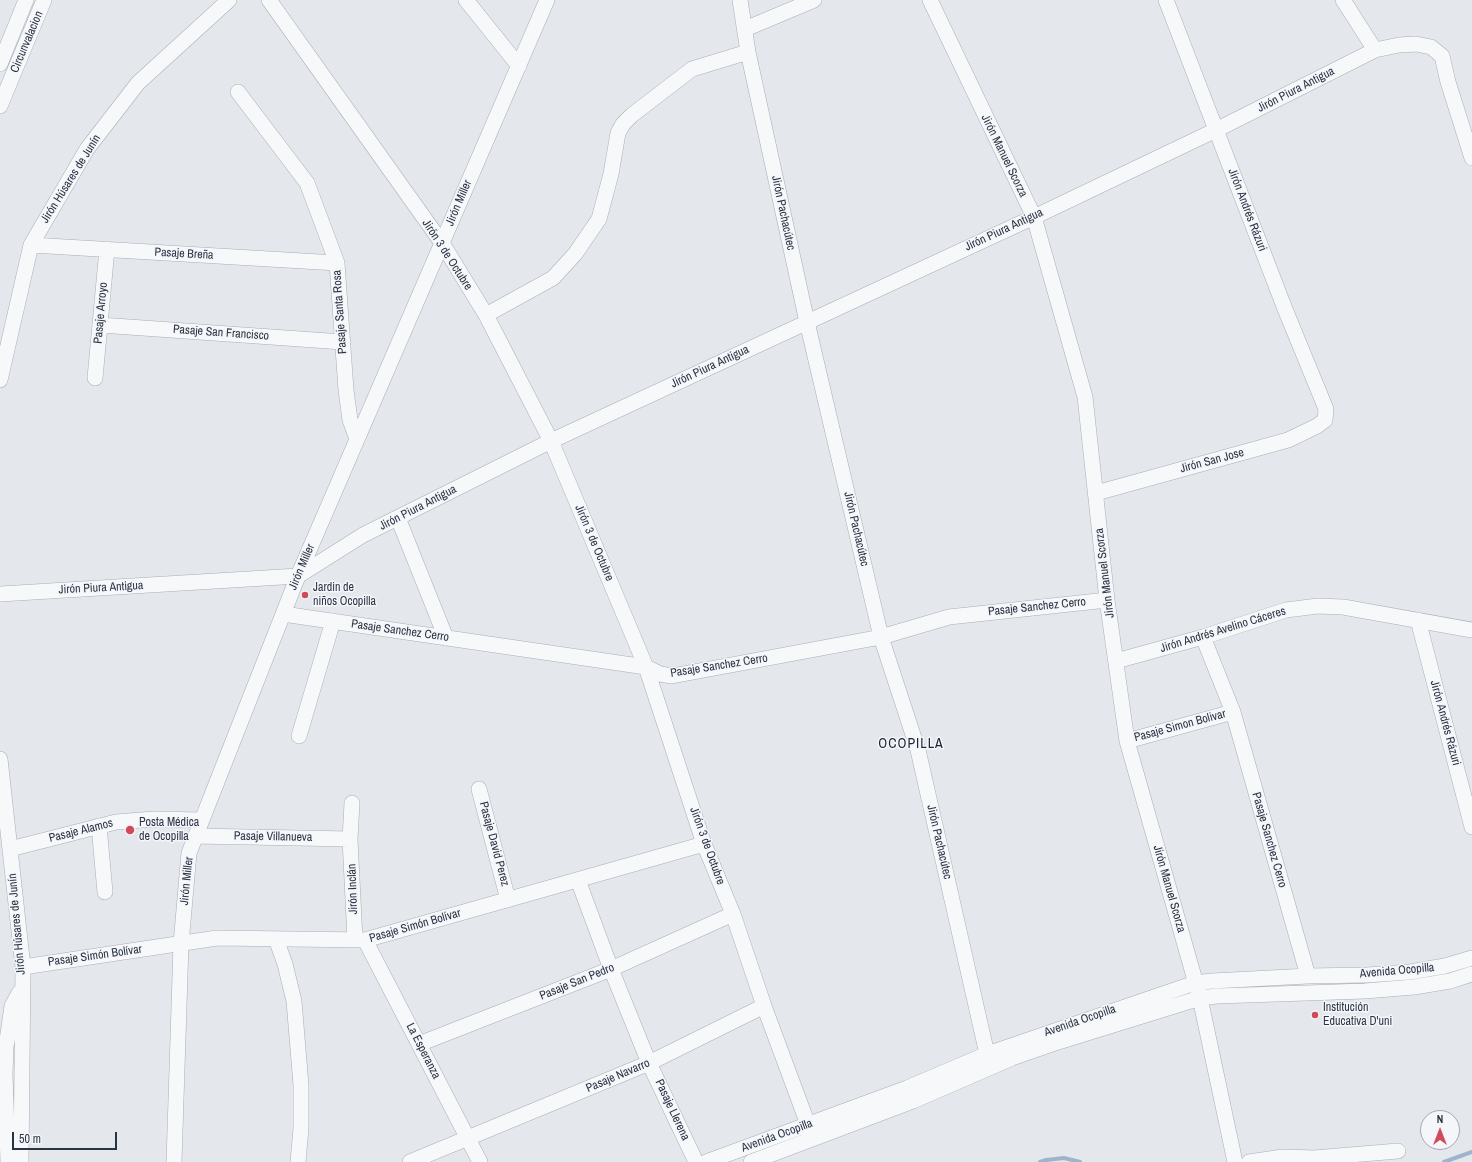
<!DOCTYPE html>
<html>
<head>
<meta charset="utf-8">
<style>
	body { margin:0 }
	#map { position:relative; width:1472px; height:1162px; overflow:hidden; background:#e4e7ec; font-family:"Archivo Narrow",sans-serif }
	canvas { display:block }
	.north { position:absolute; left:1420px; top:1110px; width:40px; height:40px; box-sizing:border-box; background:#f4f6f9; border:1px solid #a4a8b1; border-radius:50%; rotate:0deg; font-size:11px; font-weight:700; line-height:16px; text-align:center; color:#2b3445 }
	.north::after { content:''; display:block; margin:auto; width:14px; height:18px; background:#d1495b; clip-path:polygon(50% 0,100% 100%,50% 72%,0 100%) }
	.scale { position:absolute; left:12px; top:1132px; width:105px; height:18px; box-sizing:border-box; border:2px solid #2b3445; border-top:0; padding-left:5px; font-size:12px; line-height:14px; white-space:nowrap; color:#2b3445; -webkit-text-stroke:3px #f4f6f9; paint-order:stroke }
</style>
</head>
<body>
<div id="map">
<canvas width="1472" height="1162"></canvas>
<div class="north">N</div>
<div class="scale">50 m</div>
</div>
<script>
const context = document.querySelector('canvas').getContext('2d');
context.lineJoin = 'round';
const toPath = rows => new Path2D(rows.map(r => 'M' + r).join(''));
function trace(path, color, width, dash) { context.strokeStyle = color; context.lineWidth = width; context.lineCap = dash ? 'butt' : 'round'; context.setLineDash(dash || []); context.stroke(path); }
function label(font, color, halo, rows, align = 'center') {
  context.font = font + ' "Archivo Narrow",sans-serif'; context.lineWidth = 3; context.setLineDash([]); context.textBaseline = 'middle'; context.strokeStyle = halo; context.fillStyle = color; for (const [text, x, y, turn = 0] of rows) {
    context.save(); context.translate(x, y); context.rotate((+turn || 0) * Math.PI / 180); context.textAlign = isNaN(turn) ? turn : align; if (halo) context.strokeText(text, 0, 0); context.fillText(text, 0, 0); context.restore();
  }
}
trace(toPath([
	[1040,1162,1046,1160,1064,1158,1080,1162],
	[1444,1162,1472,1152]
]), '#9fb4cc', 4);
const minor = toPath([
	[269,0,442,243,486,315,551,441,646,667,704,844,733,914,764,1006,813,1138],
	[466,0,519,66],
	[740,0,748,52,807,322,881,637,918,750,987,1054],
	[930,0,1034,217,1085,397,1107,600,1127,741,1200,998,1235,1162],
	[1343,0,1375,50],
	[745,29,814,0],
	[0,64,26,0],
	[238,92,307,183,337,263,346,390,350,420,357,439],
	[0,106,44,0],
	[31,245,337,263],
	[486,315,553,278,575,254,599,219,611,174,618,133,623,124,632,115,692,69,748,52],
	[100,325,343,342],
	[95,378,107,249],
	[0,380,31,245,87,149,138,83,229,0],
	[1096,493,1288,440,1317,426,1325,420,1326,409,1285,309,1166,0],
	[398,518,446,638],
	[0,594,298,576,363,535,551,441,1034,217,1216,130,1375,50,1399,45,1416,44,1431,47,1442,56,1448,82,1472,158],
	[283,614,646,667,660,674,672,676,881,637,949,617,1107,600],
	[1418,620,1472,827],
	[1203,637,1233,712,1308,976],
	[1116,661,1203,637,1286,610,1318,606,1343,607,1472,630],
	[299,736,333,621],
	[1127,741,1233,712],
	[0,759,23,967,21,1162],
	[479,789,508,900],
	[352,803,350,839,355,940],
	[99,826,105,892],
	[196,836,350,839],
	[10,849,116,822,154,819,202,820],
	[578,880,611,969,649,1063,696,1162],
	[276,939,285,964,294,1001,301,1085,301,1128,298,1162],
	[365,940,480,1162],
	[23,967,217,938,365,940,704,844],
	[419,1044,611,969,733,914],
	[8,1162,5,1074,6,1047,12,1006,19,993],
	[174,1162,181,944,189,853,298,576,547,0],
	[410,1162,649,1063,764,1006],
	[706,1162,907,1088,987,1054,1195,983,1212,981,1308,976,1367,975,1410,972,1445,966,1472,958],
	[751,1162,913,1101,1012,1058,1058,1042,1200,998,1217,996,1365,991,1414,987,1450,981,1472,974],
	[1249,1162,1283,1157,1314,1158,1398,1151]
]);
trace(minor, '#a9aeb7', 16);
trace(minor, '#f7f8fa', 15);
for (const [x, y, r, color] of [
	[305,595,4,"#d1495b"],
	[130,830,5,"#d1495b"],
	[1315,1015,4,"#d1495b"]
]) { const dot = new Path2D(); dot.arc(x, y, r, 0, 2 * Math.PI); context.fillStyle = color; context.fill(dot); trace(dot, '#f4f6f9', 1.5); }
label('12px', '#2b3445', '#f4f6f9', [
	["Circunvalacion",27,42,-67],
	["Jirón Piura Antigua",1296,90,-27],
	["Jirón Manuel Scorza",1004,156,64],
	["Jirón Húsares de Junín",71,179,-58],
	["Jirón Miller",459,203,-67],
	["Jirón Andrés Rázuri",1247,210,69],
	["Jirón Pachacútec",783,213,78],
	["Jirón Piura Antigua",1004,230,-25],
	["Pasaje Breña",184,254,3],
	["Jirón 3 de Octubre",447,255,57],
	["Pasaje Santa Rosa",340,312,-94],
	["Pasaje Arroyo",101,313,-85],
	["Pasaje San Francisco",221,333,4],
	["Jirón Piura Antigua",710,367,-25],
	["Jirón San Jose",1212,461,-15],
	["Jirón Piura Antigua",418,508,-27],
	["Jirón Pachacútec",856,529,77],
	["Jirón 3 de Octubre",594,543,67],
	["Jirón Miller",302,567,-67],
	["Jirón Manuel Scorza",1105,573,-97],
	["Jirón Piura Antigua",101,588,-3],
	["Pasaje Sanchez Cerro",1037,607,-6],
	["Jirón Andrés Avelino Cáceres",1223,630,-17],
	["Pasaje Sanchez Cerro",400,631,8],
	["Pasaje Sanchez Cerro",719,666,-9],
	["Jirón Andrés Rázuri",1445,723,75],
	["Pasaje Simon Bolivar",1180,726,-15],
	["Pasaje Alamos",81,831,-14],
	["Pasaje Villanueva",273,837,1],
	["Pasaje Sanchez Cerro",1269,840,74],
	["Jirón Pachacútec",939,842,77],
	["Pasaje David Perez",494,844,75],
	["Jirón 3 de Octubre",707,846,70],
	["Jirón Miller",187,881,-84],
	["Jirón Inclán",353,889,-92],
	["Jirón Manuel Scorza",1169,889,74],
	["Jirón Húsares de Junín",17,924,-95],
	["Pasaje Simón Bolívar",415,926,-16],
	["Pasaje Simón Bolívar",95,956,-8],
	["Avenida Ocopilla",1397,971,-5],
	["Pasaje San Pedro",577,982,-22],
	["Avenida Ocopilla",1080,1021,-19],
	["La Esperanza",423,1051,63],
	["Pasaje Navarro",618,1076,-23],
	["Pasaje Llerena",672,1110,65],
	["Avenida Ocopilla",777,1136,-20]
]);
label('12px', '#2b3445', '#f4f6f9', [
	["Jardin de",313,588],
	["niños Ocopilla",313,602],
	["Posta Médica",139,823],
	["de Ocopilla",139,837],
	["Institución",1323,1008],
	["Educativa D'uni",1323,1022]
], 'left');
context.letterSpacing = '1px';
label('14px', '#1d2536', '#f4f6f9', [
	["OCOPILLA",911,744]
]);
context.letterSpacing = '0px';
</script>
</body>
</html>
